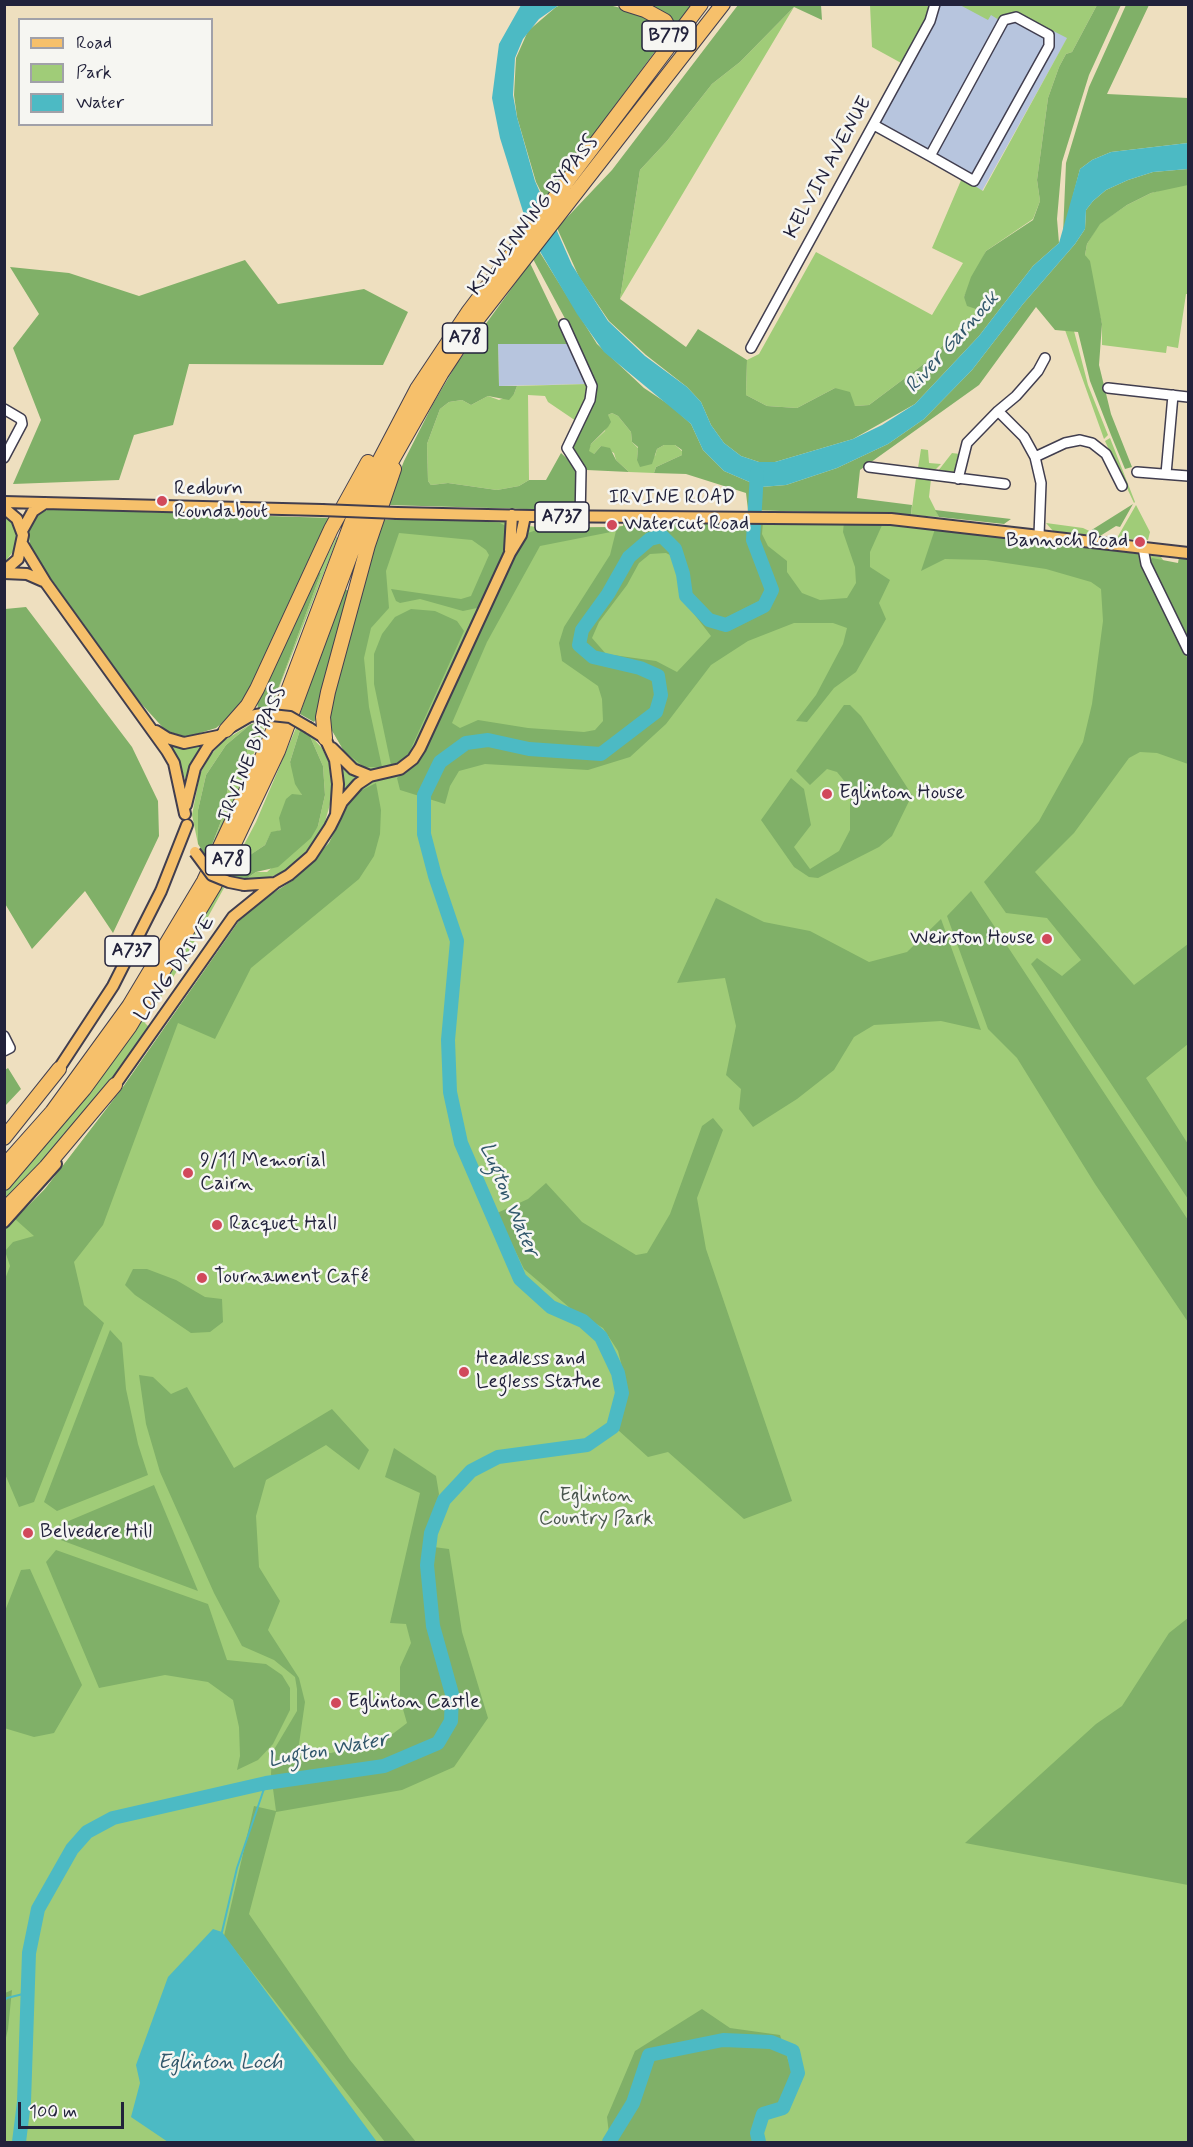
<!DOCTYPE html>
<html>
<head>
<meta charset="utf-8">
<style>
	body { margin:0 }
	#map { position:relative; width:1193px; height:2147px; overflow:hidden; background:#eedfbf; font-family:Mynerve,sans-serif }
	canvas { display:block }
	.frame { position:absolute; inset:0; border:6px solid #22223b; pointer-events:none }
	.legend { position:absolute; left:18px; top:18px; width:195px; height:108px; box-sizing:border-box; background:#f6f6f2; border:2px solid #a1a1a9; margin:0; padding:8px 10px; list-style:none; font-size:18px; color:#22223b }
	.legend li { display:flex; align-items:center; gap:12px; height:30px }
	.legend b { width:30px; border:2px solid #a1a1a9 }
	.scale { position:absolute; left:18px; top:2102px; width:106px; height:27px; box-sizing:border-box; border:3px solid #22223b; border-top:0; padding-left:8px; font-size:18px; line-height:21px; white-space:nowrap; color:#22223b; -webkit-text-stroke:4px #f6f6f2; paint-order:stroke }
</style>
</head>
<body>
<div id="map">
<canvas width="1193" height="2147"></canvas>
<div class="frame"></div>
<ul class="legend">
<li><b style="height:8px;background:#f6c06b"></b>Road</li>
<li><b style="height:16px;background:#a0cc78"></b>Park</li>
<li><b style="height:16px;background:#4cbac4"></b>Water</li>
</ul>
<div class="scale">100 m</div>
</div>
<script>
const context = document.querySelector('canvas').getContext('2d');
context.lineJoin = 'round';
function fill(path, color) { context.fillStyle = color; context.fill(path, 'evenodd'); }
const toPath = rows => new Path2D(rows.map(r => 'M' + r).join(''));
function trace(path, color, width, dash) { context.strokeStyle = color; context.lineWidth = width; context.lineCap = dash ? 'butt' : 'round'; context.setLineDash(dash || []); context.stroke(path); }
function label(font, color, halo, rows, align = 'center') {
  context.font = font + ' Mynerve,sans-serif'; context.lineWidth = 5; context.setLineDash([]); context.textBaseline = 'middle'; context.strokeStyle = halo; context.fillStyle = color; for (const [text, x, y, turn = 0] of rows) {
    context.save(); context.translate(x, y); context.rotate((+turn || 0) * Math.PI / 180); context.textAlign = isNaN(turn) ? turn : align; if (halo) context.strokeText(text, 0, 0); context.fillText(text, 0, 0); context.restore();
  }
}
fill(toPath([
	[936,5,1010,5,1069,35,982,191,868,126],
	[498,344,569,344,588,384,499,386]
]), '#b7c5de');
fill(toPath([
	[870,5,931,5,931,10,903,64,872,47],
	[960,5,1097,5,1072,52,1066,54,1059,67,1048,98,1037,180,1040,201,1033,219,986,251,964,297,979,310,925,363,869,405,855,406,835,388,797,408,767,406,746,395,747,360,759,354,816,252,932,315,963,263,932,248,962,178,983,191,1067,38,1018,13,1006,14,999,20,991,15,988,20],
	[794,7,620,299,640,170,667,141,712,84,740,62],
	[1179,185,1188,185,1188,294,1186,294,1178,348,1167,346,1166,353,1102,345,1102,324,1085,255,1087,244,1099,224,1127,205,1151,193],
	[1065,330,1074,331,1088,385,1108,435,1104,439],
	[588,384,587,397,576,421,548,402,545,396,528,395,529,480,519,486,497,490,448,483,431,485,428,481,427,444,440,409,449,402,462,400,471,405,488,396,499,400,514,394,517,386],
	[612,413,618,416,631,432,632,442,638,448,637,460,655,456,657,449,664,445,675,445,682,451,682,455,656,467,654,473,629,472,616,460,614,453,601,446,594,454,590,454,588,451,591,444,605,431,608,415],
	[1110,438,1135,502,1134,503,1105,441],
	[921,449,928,450,929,463,941,464,935,470,918,468],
	[952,453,960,454,954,472,938,471],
	[916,478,931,479,929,497,939,517,911,515],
	[1136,505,1150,532,1148,540,1117,538],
	[4,513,12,520,18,539,15,549,5,562],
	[381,520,493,520,542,528,617,527,623,526,623,524,858,522,901,525,1161,557,1188,597,1188,2142,5,2142,4,1230,45,1189,121,1090,246,911,295,879,329,843,346,808,348,788,342,794,340,764,347,768,344,751,330,727],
	[1046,523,1083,528,1100,536,1053,531],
	[337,536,337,539,271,708,321,573,319,572],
	[267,721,241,785,209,854,223,816,228,787,238,771,247,747,255,739,264,722],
	[251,724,226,745,206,775,198,810,198,844,192,815,200,774,209,757,223,741],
	[296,728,300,730,290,762,302,795,298,796,281,830,271,833,265,845,240,862,228,875,256,822],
	[309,734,322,748,330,765,332,797,323,829,300,859,283,872,268,878,246,879,256,872,267,872,318,826,325,795,323,766],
	[205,745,187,780,185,779,179,761,170,746,190,747],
	[221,886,224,888,188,953,145,1023,150,1028,85,1114,5,1203,4,1193,87,1096,124,1047]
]), '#a0cc78');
fill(toPath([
	[605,4,649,15,666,27,662,42,545,200,536,182,517,117,514,95,516,58,528,31,556,7,561,5],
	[650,5,694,5,675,28,667,15],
	[738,5,821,5,822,20,794,7,740,62,712,84,667,141,640,170,620,299,686,347,698,329,747,360,746,395,767,406,797,408,835,388,850,392,855,406,869,405,925,363,979,310,967,306,964,297,971,277,986,251,1033,220,1040,201,1037,180,1048,98,1059,67,1066,54,1072,52,1097,5,1121,5,1089,75,1062,162,1057,219,1059,243,1033,266,979,336,915,404,853,439,775,462,759,462,741,456,724,443,711,425,701,402,687,387,646,355,609,321,579,277,557,228,612,170],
	[1126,5,1149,5,1107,94,1188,98,1188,143,1111,152,1092,160,1080,169,1063,234,1066,163,1089,87],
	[1188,169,1188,185,1151,193,1127,205,1100,224,1087,244,1085,255,1090,261,1102,324,1099,365,1111,414,1132,467,1125,469,1111,435,1090,381,1078,332,1055,330,1036,307,979,385,860,470,857,498,912,505,911,515,748,510,746,493,686,474,654,473,656,467,682,455,682,450,675,445,664,445,657,449,652,464,640,467,637,460,638,447,632,442,631,432,618,416,612,413,608,415,611,422,608,427,591,444,589,451,594,454,601,446,610,448,616,460,629,472,587,470,570,447,596,391,595,381,576,339,533,259,539,251,597,344,644,388,671,406,691,424,703,450,724,471,761,487,786,485,837,468,888,444,924,419,972,370,1023,304,1075,244,1085,229,1086,210,1093,201,1106,190,1128,180,1153,172],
	[245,260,278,304,364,289,408,312,383,365,189,364,173,425,134,435,119,480,13,484,41,420,13,348,39,314,10,267,69,273,139,296],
	[530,263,569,344,498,344,499,386,517,386,514,394,509,400,488,396,471,405,462,400,449,402,440,409,427,444,428,481,431,485,448,483,497,490,519,486,529,480,546,480,561,453,574,465,577,473,577,499,574,505,570,509,561,510,387,505,404,461,433,404,456,365],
	[1133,504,1120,527,1116,526,1100,536,1090,531],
	[50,509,331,518,256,685,232,715,216,728,187,737,166,731,138,700,31,551,28,531,30,525,37,514],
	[935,510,1011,519,1004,524,939,517],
	[440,518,500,523,506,526,508,541,482,602,477,608,463,611,420,599,400,603,396,601,391,589,461,599,471,596,489,555,486,550,472,540,399,533,386,571,389,608,371,628,364,658,369,707,382,767,364,767,344,751,330,727,328,712,381,520],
	[662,521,763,522,762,534,768,546,787,561,787,572,802,593,820,600,847,598,856,583,855,567,843,532,844,522,883,523,870,552,870,567,890,580,879,603,886,619,856,672,834,688,807,722,796,721,816,695,843,644,847,628,833,623,794,623,748,641,711,665,666,724,630,757,588,770,485,764,459,771,450,786,445,804,400,790,397,778,419,760,514,554,528,533,542,528,617,527,623,526,623,524],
	[616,531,610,555,564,627,559,643,562,661,598,686,602,699,603,721,595,730,584,732,528,728,478,720,460,728,452,723,487,642,540,546],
	[666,553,676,558,684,601,711,636,677,672,656,661,606,654,592,638,599,622,627,585,639,563,650,554],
	[935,529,1138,554,1188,660,1188,764,1157,753,1140,752,1129,758,1074,833,1035,872,1134,985,1188,944,1188,1044,1146,1078,1188,1144,1188,1199,1031,964,1037,958,1062,976,1081,960,1047,918,1006,913,984,882,1039,821,1083,742,1092,704,1103,621,1101,589,1091,582,1046,569,986,560,945,559,921,571],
	[1179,557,1188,558,1188,644,1149,561,1152,558,1178,563],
	[319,572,321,573,271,708,258,708,257,703],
	[343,589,350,591,318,717,314,722,300,714],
	[26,607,132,747,158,801,159,836,113,933,85,891,32,949,4,902,5,609],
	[411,609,435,611,457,621,464,631,409,753,401,761,391,765,374,684,374,654,382,634,395,617],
	[844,705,850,705,861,716,912,795,892,836,879,847,818,878,809,877,794,867,761,820,791,778,804,789,811,825,794,847,810,869,839,851,850,830,850,790,846,783,837,772,827,769,810,785,796,771],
	[264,722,255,739,247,747,247,753,228,787,223,816,207,858,198,844,198,810,206,775,226,745,251,724],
	[300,730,309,734,323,766,325,795,318,826,311,838,278,867,256,872,246,879,230,876,241,861,265,845,271,832,281,830,279,818,286,799,292,794,302,795,295,784,290,762],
	[376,783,381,810,380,834,374,856,359,879,251,968,215,1039,178,1023,103,1225,74,1262,84,1305,104,1323,34,1502,19,1507,5,1474,4,1282,10,1266,5,1251,13,1242,34,1236,15,1219,45,1189,121,1090,246,911,295,879,329,843,354,794],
	[971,891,1188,1220,1188,1322,1095,1184,1017,1058,988,1029,947,916],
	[716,898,764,922,810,931,869,962,907,952,941,919,981,1030,941,1021,874,1025,854,1037,834,1070,797,1099,753,1127,739,1109,741,1089,726,1075,736,1026,725,978,677,983],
	[8,1068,21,1089,5,1106,5,1070],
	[713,1118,723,1130,697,1198,706,1249,792,1501,744,1519,668,1452,648,1457,618,1430,628,1391,618,1351,603,1328,570,1308,524,1269,497,1213,528,1199,546,1183,582,1222,636,1255,647,1253,670,1214,702,1126],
	[133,1269,147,1269,176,1280,205,1297,222,1299,223,1322,210,1332,191,1333,135,1295,125,1285],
	[110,1330,122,1343,126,1389,138,1444,148,1475,57,1511,44,1502],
	[139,1375,153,1377,171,1394,187,1387,234,1468,332,1409,369,1450,359,1470,326,1445,266,1480,256,1516,259,1567,280,1601,268,1630,299,1678,305,1702,298,1751,331,1753,386,1739,407,1723,400,1699,400,1667,411,1643,406,1624,390,1623,420,1493,385,1477,394,1448,436,1476,439,1494,426,1546,449,1549,462,1632,488,1718,454,1767,402,1790,276,1812,249,1914,350,2060,416,2142,385,2142,224,1936,254,1806,276,1811,271,1774,272,1753,297,1711,297,1689,295,1677,274,1660,242,1646,214,1593,160,1472,146,1424],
	[154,1485,198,1591,58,1539,59,1525],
	[56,1550,208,1604,227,1660,266,1664,282,1675,290,1688,290,1710,273,1744,258,1760,237,1770,240,1756,239,1727,233,1700,208,1682,165,1675,99,1688,46,1562],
	[30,1569,82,1685,54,1733,34,1737,4,1728,5,1611,21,1570],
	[1188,1618,1188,1885,965,1843,1096,1724,1122,1706,1169,1633],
	[12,1990,8,2029,5,2042,5,1993],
	[702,2009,730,2028,780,2035,792,2072,780,2103,760,2111,751,2132,754,2142,610,2142,607,2117,635,2051]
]), '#80b068');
fill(toPath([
	[521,5,559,5,539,19,523,39,515,58,513,95,517,117,535,181,572,265,608,321,645,356,687,387,701,402,711,425,724,443,741,456,759,462,775,462,853,439,882,425,915,404,979,336,1033,266,1059,243,1080,169,1092,160,1111,152,1188,143,1188,169,1153,172,1128,180,1106,190,1093,201,1086,210,1085,229,1075,244,1023,304,972,370,924,419,888,444,837,468,786,485,761,487,724,471,703,450,691,424,604,352,577,314,538,248,525,218,500,138,492,98,499,44],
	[213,1929,222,1932,377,2142,168,2142,131,2117,140,2083,136,2065,168,1977]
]), '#4cbac4');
trace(toPath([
	[222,1932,237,1868,266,1783],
	[4,2001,7,1998,27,1993]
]), '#4cbac4', 2);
trace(toPath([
	[19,2142,24,2102,29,1953,38,1909,72,1849,87,1832,113,1818,266,1783,384,1766,438,1743,451,1721,452,1694,433,1626,427,1565,431,1533,444,1500,471,1471,498,1457,587,1445,613,1427,622,1393,618,1373,601,1337,583,1321,551,1307,520,1279,461,1143,450,1092,448,1040,457,941,435,876,424,834,424,795,440,762,466,743,488,740,529,749,601,754,656,712,661,695,658,676,640,668,593,657,579,645,582,630,608,594,629,557,650,539,662,536,675,549,683,574,686,596,709,620,726,625,764,606,772,590,753,540,757,473],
	[609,2142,633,2103,649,2055,723,2040,771,2042,793,2051,798,2073,783,2108,763,2114,757,2133,759,2142]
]), '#4cbac4', 14);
const minor = toPath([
	[874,125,930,156,974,181,1049,46,1049,35,1016,17,1004,20,930,156],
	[564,324,592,386,590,400,567,448,581,470,580,521],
	[751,348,930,21,935,4],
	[1108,388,1188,397],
	[4,409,21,419,22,424,4,458],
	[998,411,1024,437,1035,457,1041,483,1039,535],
	[1035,457,1065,443,1080,440,1092,443,1106,454,1122,486],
	[869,467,1005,484],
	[1137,472,1188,476],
	[1166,474,1173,395],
	[958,479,967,443,998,411,1016,396,1038,371,1045,358],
	[1143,548,1146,564,1188,650],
	[4,1036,10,1048,4,1051]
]);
const major = toPath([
	[4,502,322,510],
	[4,508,17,519,23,535,18,559,4,571],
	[397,513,532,516,891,519,1188,553],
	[23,529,33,511,45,503],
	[23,545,46,583,167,751,174,763,185,814],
	[510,550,512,515],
	[4,573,27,574,43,581],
	[156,731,167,738,184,743,218,736],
	[332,748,353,769,370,776],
	[186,805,195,768,208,747,226,730,250,716,262,714],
	[336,815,342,802,358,784,370,776,400,769,413,759,420,748,510,553,521,535,525,516],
	[244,885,275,883,289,875,311,856,330,827,336,815,338,784,335,760,325,738,309,728],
	[56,1073,113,986,161,891,187,825],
	[110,1092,233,917,275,883],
	[4,1222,56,1164]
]);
const highway = toPath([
	[626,4,645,10,665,21,670,30,663,46],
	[226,730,248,705,257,689,331,529,368,462],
	[325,738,323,717,328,692,368,545,394,469],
	[4,1138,59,1069],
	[4,1166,52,1112,129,1006,204,881,266,749,363,492,417,389,469,311,701,4],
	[4,1183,84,1089,130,1026,214,886,278,751,373,494,441,374,476,321,723,4],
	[4,1210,46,1167,115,1085]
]);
trace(minor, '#413e4f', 12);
trace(major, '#413e4f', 14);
trace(highway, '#413e4f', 16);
trace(minor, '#fff', 9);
trace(major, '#f6c06b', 10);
trace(highway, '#f6c06b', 14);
const majorBridge = toPath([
	[322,510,397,513],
	[262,714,290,717,309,728],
	[195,852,212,875,229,882,244,885]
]);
trace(majorBridge, '#413e4f', 14, []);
trace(majorBridge, '#f6c06b', 10);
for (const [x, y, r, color] of [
	[162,501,6,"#d1495b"],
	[612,525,6,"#d1495b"],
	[1140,542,6,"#d1495b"],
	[827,794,6,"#d1495b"],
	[1047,939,6,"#d1495b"],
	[188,1173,6,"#d1495b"],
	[217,1225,6,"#d1495b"],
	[202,1278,6,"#d1495b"],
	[464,1372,6,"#d1495b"],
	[28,1533,6,"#d1495b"],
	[336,1703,6,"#d1495b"]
]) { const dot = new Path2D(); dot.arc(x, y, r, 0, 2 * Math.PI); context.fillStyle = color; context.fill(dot); trace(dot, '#f6f6f2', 2); }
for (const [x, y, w] of [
	[669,36,54],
	[465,338,45],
	[562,517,54],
	[228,860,45],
	[132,951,54]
]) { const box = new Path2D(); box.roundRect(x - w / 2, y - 15, w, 30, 4.5); context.fillStyle = '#f6f6f2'; context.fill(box); trace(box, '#22223b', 1.5); }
label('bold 18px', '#22223b', null, [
	["B779",669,36],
	["A78",465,338],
	["A737",562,517],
	["A78",228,860],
	["A737",132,951]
]);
label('20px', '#22223b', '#f6f6f2', [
	["KELVIN AVENUE",829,168,-61],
	["KILWINNING BYPASS",534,216,-52],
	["IRVINE ROAD",672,499],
	["IRVINE BYPASS",253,754,-67],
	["LONG DRIVE",176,969,-55]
]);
label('20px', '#22223b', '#f6f6f2', [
	["Redburn",174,490],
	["Roundabout",174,513],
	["Watercut Road",624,525],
	["Bannoch Road",1128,542,"right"],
	["Eglinton House",839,794],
	["Weirston House",1035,939,"right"],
	["9/11 Memorial",200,1162],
	["Cairn",200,1185],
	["Racquet Hall",229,1225],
	["Tournament Café",214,1278],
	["Headless and",476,1360],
	["Legless Statue",476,1383],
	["Belvedere Hill",40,1533],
	["Eglinton Castle",348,1703]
], 'left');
label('20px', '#48554d', '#f6f6f2', [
	["Eglinton",596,1497],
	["Country Park",596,1520]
]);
label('italic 21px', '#31576b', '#f6f6f2', [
	["River Garnock",953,343,-48],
	["Lugton Water",508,1200,67],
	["Lugton Water",328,1751,-10],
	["Eglinton Loch",220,2064]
]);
</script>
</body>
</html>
